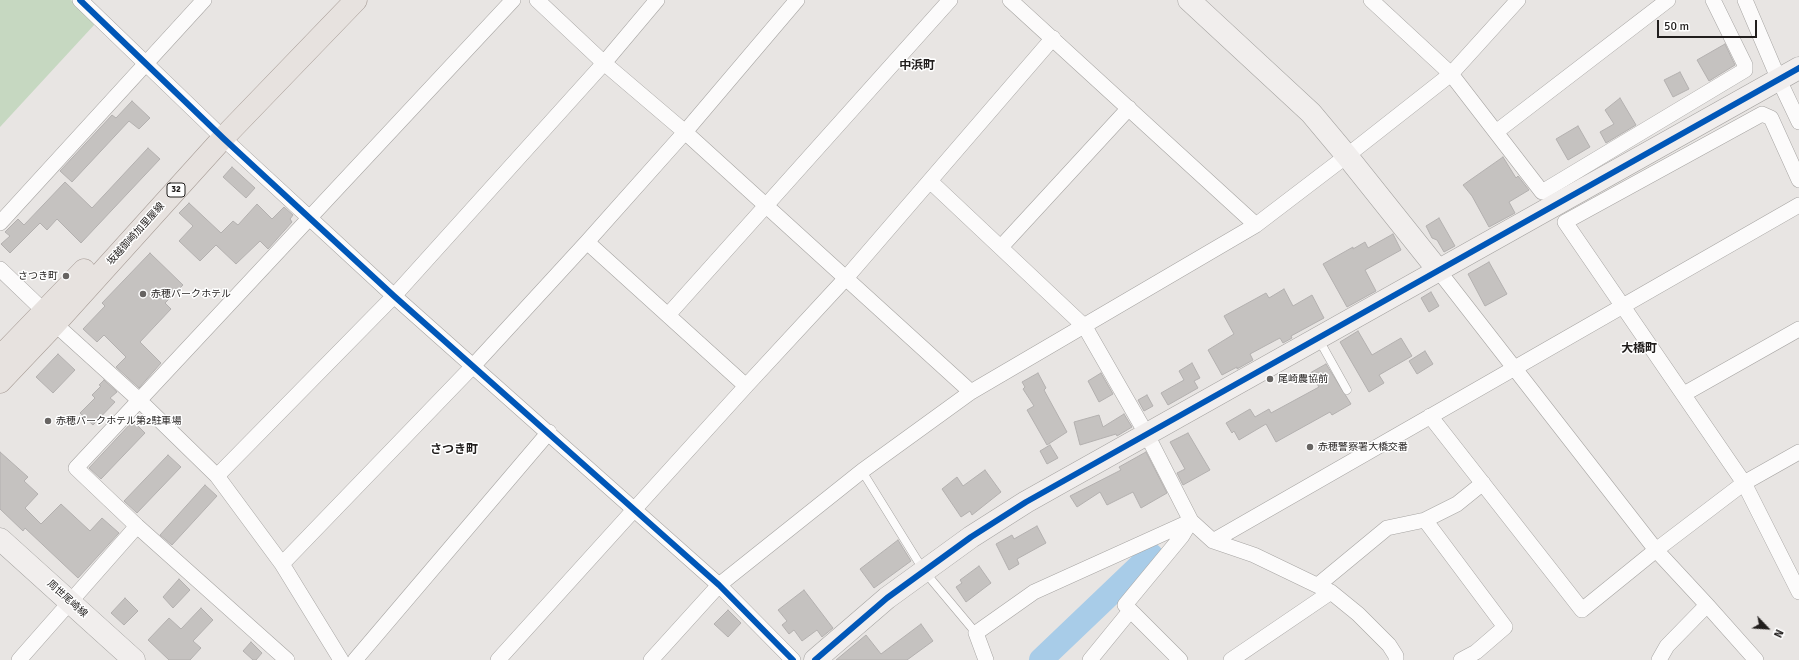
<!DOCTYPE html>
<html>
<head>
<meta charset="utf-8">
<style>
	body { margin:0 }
	#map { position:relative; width:1799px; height:660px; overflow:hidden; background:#e8e5e3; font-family:Signika,sans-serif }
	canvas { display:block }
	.north { position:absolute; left:1747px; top:608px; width:40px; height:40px; -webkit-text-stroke:3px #fff; paint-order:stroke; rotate:115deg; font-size:11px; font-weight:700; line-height:16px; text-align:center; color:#211e1d }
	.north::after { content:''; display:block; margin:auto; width:14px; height:18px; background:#211e1d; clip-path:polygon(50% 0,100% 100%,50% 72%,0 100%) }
	.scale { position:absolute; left:1657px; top:20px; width:100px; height:18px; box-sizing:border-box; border:2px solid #211e1d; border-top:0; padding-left:5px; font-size:12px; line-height:14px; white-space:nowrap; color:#211e1d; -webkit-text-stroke:3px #fff; paint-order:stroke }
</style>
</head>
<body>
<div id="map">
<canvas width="1799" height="660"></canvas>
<div class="north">N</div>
<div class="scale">50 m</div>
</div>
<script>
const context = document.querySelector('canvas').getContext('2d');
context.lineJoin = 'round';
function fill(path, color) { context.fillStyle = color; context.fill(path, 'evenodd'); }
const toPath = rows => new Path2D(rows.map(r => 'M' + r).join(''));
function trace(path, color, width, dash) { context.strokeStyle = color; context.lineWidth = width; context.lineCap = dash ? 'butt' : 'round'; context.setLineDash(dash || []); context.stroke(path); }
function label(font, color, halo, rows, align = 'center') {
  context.font = font + ' Signika,"Noto Sans JP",sans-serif'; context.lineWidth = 3; context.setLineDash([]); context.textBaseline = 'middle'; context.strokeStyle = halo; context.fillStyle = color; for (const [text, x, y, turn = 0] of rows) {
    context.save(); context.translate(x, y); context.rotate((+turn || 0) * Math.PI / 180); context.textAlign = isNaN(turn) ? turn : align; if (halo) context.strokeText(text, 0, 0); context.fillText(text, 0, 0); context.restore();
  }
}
fill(toPath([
	[0,0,71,0,95,24,0,127]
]), '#c6d8c1');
trace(toPath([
	[1041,660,1151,555]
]), '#a8cce8', 24);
const building = toPath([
	[1725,44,1735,65,1709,81,1697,60,1725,44],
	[1680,72,1689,89,1673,97,1664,80,1680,72],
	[1620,98,1636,125,1606,143,1600,132,1614,124,1605,110,1620,98],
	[132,101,150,118,139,129,129,121,72,182,60,171,112,115,116,118,132,101],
	[1578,126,1590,147,1568,160,1556,139,1578,126],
	[148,148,160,159,81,243,57,219,47,230,40,223,10,253,1,244,10,236,5,232,18,219,24,225,65,182,92,208,148,148],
	[1503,157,1516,178,1518,176,1529,190,1509,202,1515,213,1489,227,1472,196,1463,185,1503,157],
	[232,167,255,188,246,198,223,177,232,167],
	[189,203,221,233,233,221,238,225,257,204,272,219,284,207,293,215,290,219,292,222,268,249,260,241,236,264,216,245,200,261,179,241,193,226,179,213,189,203],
	[1439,218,1455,246,1444,252,1437,240,1432,238,1426,226,1439,218],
	[1393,234,1401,250,1365,270,1376,291,1347,307,1323,264,1353,247,1353,249,1365,242,1368,248,1393,234],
	[150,253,183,285,165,303,171,309,140,342,161,363,139,388,116,367,126,357,104,335,97,342,83,329,105,306,102,303,150,253],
	[1489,262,1507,294,1485,306,1468,274,1489,262],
	[1284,289,1293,306,1312,295,1324,318,1291,336,1292,338,1283,343,1280,338,1276,340,1250,354,1253,360,1237,369,1237,367,1222,375,1208,350,1234,334,1224,316,1266,293,1269,298,1284,289],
	[1431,292,1439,306,1429,312,1421,298,1431,292],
	[1358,331,1372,355,1401,338,1412,356,1379,375,1384,383,1369,392,1340,342,1358,331],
	[1425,351,1433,364,1417,374,1409,361,1425,351],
	[58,354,75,370,53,393,36,377,58,354],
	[1192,363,1200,378,1194,381,1198,388,1168,405,1161,393,1184,380,1179,371,1192,363],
	[1326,364,1351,404,1332,415,1330,412,1276,442,1266,424,1239,440,1234,431,1232,433,1226,423,1250,409,1255,417,1269,409,1271,413,1319,387,1310,373,1326,364],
	[1038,373,1046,388,1044,390,1067,432,1047,445,1027,410,1034,406,1023,389,1025,387,1022,382,1038,373],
	[1101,373,1113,394,1099,402,1088,381,1101,373],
	[104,380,117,392,110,398,115,402,93,425,80,413,95,398,92,395,101,386,99,385,104,380],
	[1147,395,1153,406,1144,411,1138,400,1147,395],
	[1124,414,1132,427,1117,436,1116,434,1080,445,1074,422,1099,415,1103,427,1124,414],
	[133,421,145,433,101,479,89,468,133,421],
	[1188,433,1210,470,1183,485,1177,473,1185,469,1170,442,1188,433],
	[1050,445,1058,458,1047,464,1040,451,1050,445],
	[0,452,28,477,24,481,38,494,25,508,41,524,61,504,90,531,102,518,119,533,78,578,25,528,23,531,0,509,0,452],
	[1146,452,1167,493,1141,508,1133,492,1107,505,1100,492,1077,507,1070,496,1121,470,1119,467,1146,452],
	[168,455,181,467,137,513,124,501,168,455],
	[985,470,1001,492,972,515,970,511,961,517,942,489,957,477,963,486,985,470],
	[205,485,217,496,172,545,160,535,205,485],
	[1037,526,1046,543,1017,559,1019,564,1009,570,996,544,1012,535,1014,539,1037,526],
	[898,540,911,561,874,588,860,569,898,540],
	[979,566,991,583,966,602,956,587,962,583,960,580,979,566],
	[179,579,190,590,173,608,163,597,179,579],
	[804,590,833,628,822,637,817,630,802,641,794,630,789,634,782,625,787,621,778,610,804,590],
	[125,598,138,611,124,625,111,613,125,598],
	[201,608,213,620,193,641,201,648,190,660,169,660,148,640,169,618,181,629,201,608],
	[728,610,741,623,728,637,714,624,728,610],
	[921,624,933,641,907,660,836,660,866,635,881,654,921,624],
	[251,642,262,653,256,660,253,660,243,651,251,642]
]);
fill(building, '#c5c2c0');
trace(building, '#b3b0af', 1);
const lane = toPath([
	[1318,338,1347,390],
	[862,471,924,571,976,633]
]);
const street = toPath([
	[80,0,223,138,394,296,719,585,793,660],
	[537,0,604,63,685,132,971,392],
	[1010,0,1256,225],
	[1371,0,1451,74,1542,192,1745,70,1745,65,1713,0],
	[1745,0,1779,80,1799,122],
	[1496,132,1668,0],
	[1799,180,1771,118,1762,114,1565,222,1744,483,1799,592],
	[931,182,1085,327,1147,435,1191,521,1034,592,976,633,986,660],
	[0,223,204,0],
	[587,242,746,386],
	[1001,247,1129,108],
	[0,269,45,312],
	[1438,270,1656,550,1707,605,1756,660],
	[668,315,950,0],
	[55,324,139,400,217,476,282,564,341,660],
	[1684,394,1799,329],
	[1430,416,1582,610,1656,550,1744,483,1799,452],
	[217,476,394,296,604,63,657,0],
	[1425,520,1505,627,1476,652,1461,660],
	[1213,541,1799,205],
	[282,564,474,365,587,242,685,132,797,0],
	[1318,585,1387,528,1425,520,1457,504,1483,483],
	[19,660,137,526],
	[287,660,137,526,76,468,513,0],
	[355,660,549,432],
	[498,660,746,386,846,278,1053,38],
	[651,660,719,585,862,471,971,392,1256,225,1353,151,1451,74,1518,0],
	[1090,660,1130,611],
	[1180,660,1125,605,1182,536,1191,521,1213,541,1254,555,1331,592,1358,614,1389,645,1396,656,1396,660],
	[1231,660,1331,592],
	[1659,660,1667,646,1707,605]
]);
const secondary = toPath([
	[1189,0,1311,113,1347,156,1438,270],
	[0,539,134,660],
	[815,660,887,598,971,537,1026,502,1799,68]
]);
const primary = toPath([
	[0,357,84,270],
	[0,382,55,324,223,138,356,0]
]);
trace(lane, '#a6a4a2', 9);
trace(street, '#a6a4a2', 16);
trace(secondary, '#a6a4a2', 23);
trace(primary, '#a79c96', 23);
trace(lane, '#fcfbfb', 8);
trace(street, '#fcfbfb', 15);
trace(secondary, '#f1eeed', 22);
trace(primary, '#e7e2df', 22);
trace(toPath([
	[80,0,223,138,394,296,719,585,793,660],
	[815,660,887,598,971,537,1026,502,1799,68]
]), '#0057b8', 6);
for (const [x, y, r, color] of [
	[66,276,4,"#676462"],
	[143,294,4,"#676462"],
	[1270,379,4,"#676462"],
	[48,421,4,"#676462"],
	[1310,447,4,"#676462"]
]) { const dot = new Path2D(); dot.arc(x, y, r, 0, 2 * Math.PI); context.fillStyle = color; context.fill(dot); trace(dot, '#fff', 1.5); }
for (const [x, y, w] of [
	[176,190,18]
]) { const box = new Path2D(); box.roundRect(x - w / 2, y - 7, w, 14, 3); context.fillStyle = '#fff'; context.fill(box); trace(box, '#211e1d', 1); }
label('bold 9px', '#211e1d', null, [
	["32",176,190]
]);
label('10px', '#211e1d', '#fff', [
	["坂越御崎加里屋線",136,234,-48],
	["周世尾崎線",67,599,42]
]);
label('10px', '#211e1d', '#fff', [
	["さつき町",58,276,"right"],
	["赤穂パークホテル",151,294],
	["尾崎農協前",1278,379],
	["赤穂パークホテル第2駐車場",56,421],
	["赤穂警察署大橋交番",1318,447]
], 'left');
label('bold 12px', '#211e1d', '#fff', [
	["中浜町",917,66],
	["大橋町",1639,349],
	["さつき町",454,450]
]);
</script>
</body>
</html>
